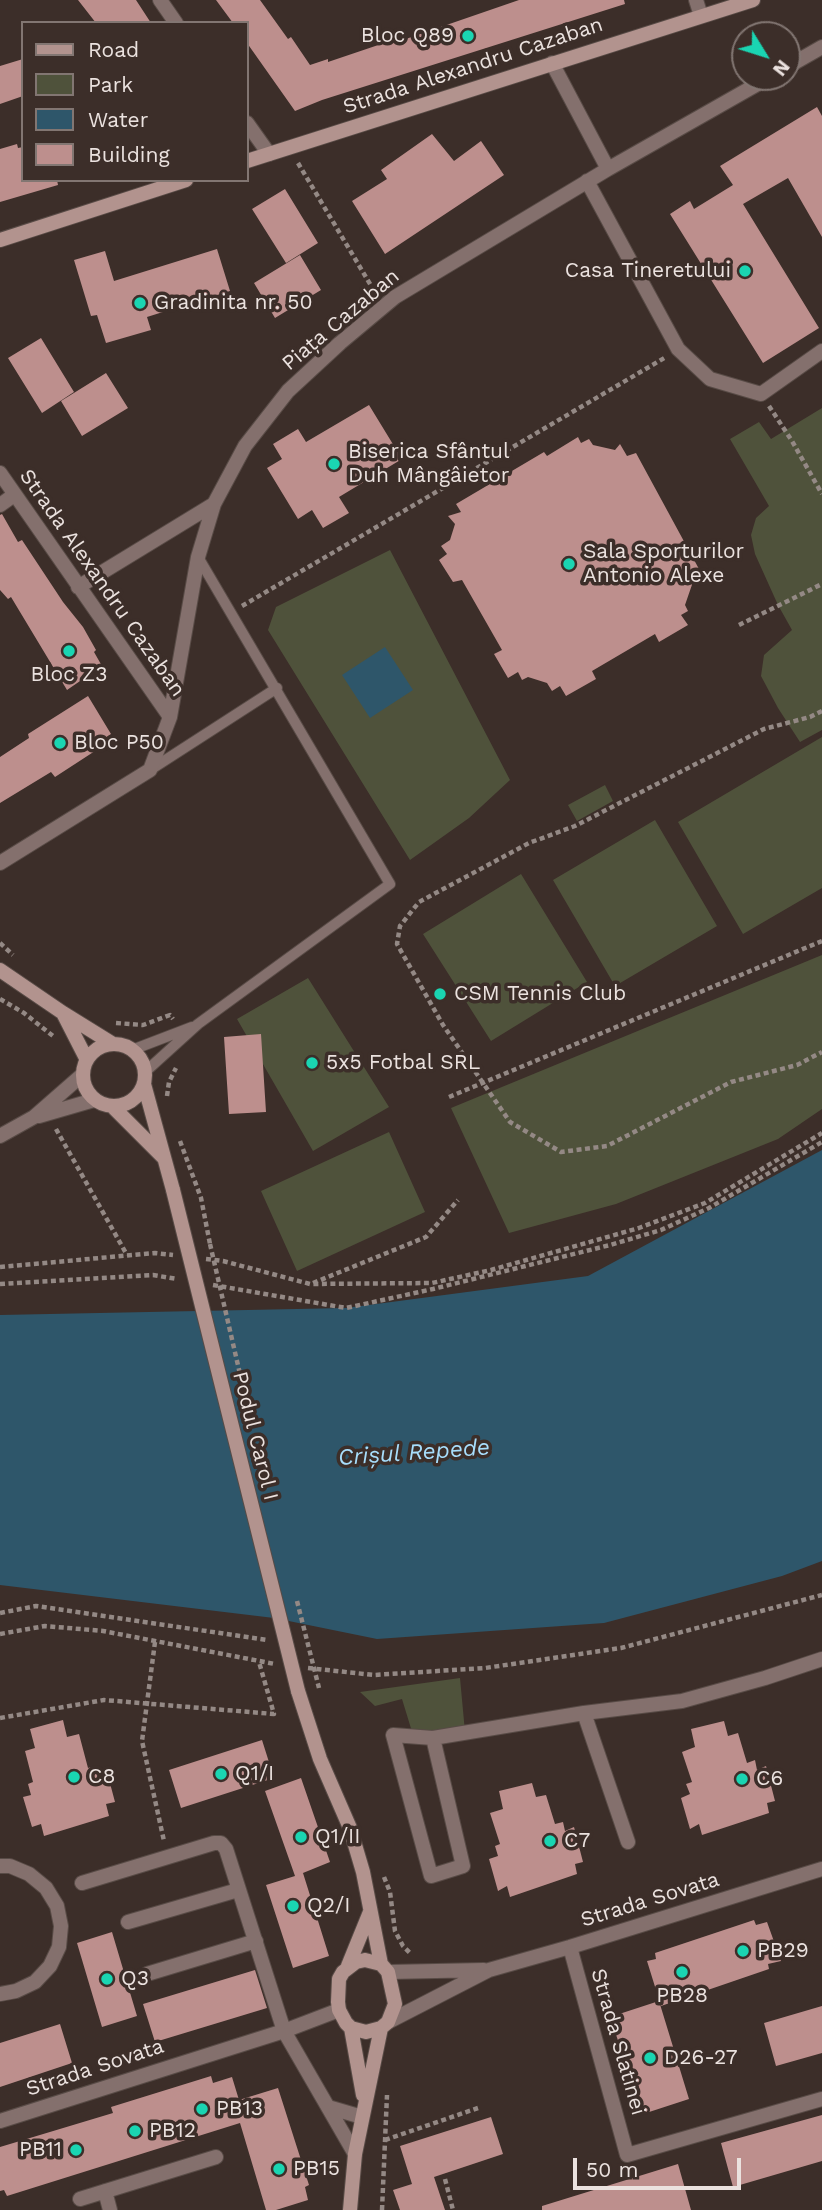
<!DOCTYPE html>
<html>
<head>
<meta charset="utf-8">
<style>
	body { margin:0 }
	#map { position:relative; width:822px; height:2210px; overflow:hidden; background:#3c2e29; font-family:"Work Sans",sans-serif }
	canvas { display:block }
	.legend { position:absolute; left:21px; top:21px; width:228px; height:161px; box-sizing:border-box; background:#3c2e29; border:2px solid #827672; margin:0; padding:9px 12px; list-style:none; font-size:21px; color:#ebe2df }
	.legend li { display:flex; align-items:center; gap:14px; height:35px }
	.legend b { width:35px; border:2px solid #827672 }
	.north { position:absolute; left:731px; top:21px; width:70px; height:70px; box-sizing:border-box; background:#3c2e29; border:2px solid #827672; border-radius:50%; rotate:128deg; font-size:19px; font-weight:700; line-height:28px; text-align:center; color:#ebe2df }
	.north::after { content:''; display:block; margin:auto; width:24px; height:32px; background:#1ad5b2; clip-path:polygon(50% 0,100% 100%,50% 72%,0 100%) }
	.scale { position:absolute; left:573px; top:2158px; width:168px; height:32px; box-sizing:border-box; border:4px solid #ebe2df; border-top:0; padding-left:9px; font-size:21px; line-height:24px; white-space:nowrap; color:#ebe2df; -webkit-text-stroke:5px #3c2e29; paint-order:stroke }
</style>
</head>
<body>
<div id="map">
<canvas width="822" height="2210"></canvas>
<ul class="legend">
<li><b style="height:9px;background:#b2938e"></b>Road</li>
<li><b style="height:19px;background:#4f523b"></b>Park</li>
<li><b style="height:19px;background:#2e566a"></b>Water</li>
<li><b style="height:19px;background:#bd8f8d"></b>Building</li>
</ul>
<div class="north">N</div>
<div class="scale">50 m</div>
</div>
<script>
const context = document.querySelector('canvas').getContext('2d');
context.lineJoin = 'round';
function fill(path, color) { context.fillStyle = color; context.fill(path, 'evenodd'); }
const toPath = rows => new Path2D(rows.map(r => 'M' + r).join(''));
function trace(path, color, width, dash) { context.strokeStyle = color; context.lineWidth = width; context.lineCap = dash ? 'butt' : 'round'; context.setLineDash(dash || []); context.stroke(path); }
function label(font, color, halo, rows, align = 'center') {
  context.font = font + ' "Work Sans",sans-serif'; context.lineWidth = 7; context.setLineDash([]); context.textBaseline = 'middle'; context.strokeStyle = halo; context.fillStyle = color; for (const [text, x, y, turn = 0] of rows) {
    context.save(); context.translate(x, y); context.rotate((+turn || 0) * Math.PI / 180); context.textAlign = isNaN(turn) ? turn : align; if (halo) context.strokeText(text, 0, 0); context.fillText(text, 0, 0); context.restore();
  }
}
fill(toPath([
	[822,408,822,730,800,742,778,708,761,676,764,655,792,630,778,605,755,554,751,535,756,518,769,506,730,439,759,422,771,439],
	[390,550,510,780,469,818,410,860,268,630,276,607],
	[822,737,822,888,743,934,678,822],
	[605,785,613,801,577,821,568,805],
	[655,820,717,926,615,986,553,880],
	[521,874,587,982,491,1041,423,934],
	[822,955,822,1109,778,1139,616,1204,509,1233,451,1108],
	[308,978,389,1107,313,1151,237,1019],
	[389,1132,425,1212,297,1271,261,1191],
	[460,1678,465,1732,413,1735,402,1699,375,1706,360,1692]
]), '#4f523b');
fill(toPath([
	[385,647,413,690,370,718,342,675],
	[822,1150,822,1561,782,1576,604,1623,377,1639,274,1618,0,1585,0,1315,346,1308,588,1276]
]), '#2e566a');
fill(toPath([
	[78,0,136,0,151,23,96,23],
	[216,0,260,0,288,39,291,37,310,65,328,59,328,62,399,38,400,41,519,0,624,0,625,4,322,100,295,111,247,43,247,23,233,23],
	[23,59,23,96,0,104,0,66],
	[817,107,822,116,822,237,788,178,743,204,819,328,763,363,670,214,690,201,694,209,733,185,720,166],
	[432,134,454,161,481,141,504,175,385,254,352,201,387,179,381,170],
	[17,144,18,148,23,147,23,180,57,180,58,185,0,202,0,149],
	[285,189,318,243,286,263,252,209],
	[217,249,230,291,147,317,151,330,106,343,97,315,91,316,74,260,105,251,114,281],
	[300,255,321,290,275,318,254,283],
	[41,338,74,392,42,413,8,358],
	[106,373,128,408,82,436,61,401],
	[369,405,402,459,339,497,349,513,323,528,312,510,298,519,267,468,282,459,273,444,298,429,306,442],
	[578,437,581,443,589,439,593,445,615,450,620,444,627,456,636,453,699,569,691,573,695,576,685,605,688,611,681,615,688,625,659,642,655,634,592,671,596,679,566,696,560,686,552,691,547,683,528,677,522,680,518,672,508,678,494,654,502,650,462,580,453,582,439,560,447,554,441,546,450,540,455,524,448,516,461,512,456,504,544,452,547,456],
	[2,514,18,542,22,540,63,602,83,627,96,650,94,652,102,666,67,690,11,597,8,599,0,590,0,515],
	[88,696,111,734,92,747,95,751,55,777,51,772,0,803,0,757,29,738,28,734],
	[261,1034,266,1112,229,1114,224,1037],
	[63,1720,67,1737,79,1734,88,1768,95,1766,98,1774,107,1772,115,1802,106,1804,109,1816,44,1836,41,1824,32,1827,23,1797,31,1795,28,1784,33,1782,25,1751,35,1748,30,1729],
	[724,1721,728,1736,738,1733,747,1763,755,1760,757,1770,766,1766,775,1801,767,1803,769,1813,702,1835,699,1824,690,1829,681,1798,690,1794,686,1784,692,1782,682,1752,695,1747,691,1729],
	[262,1740,274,1778,181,1808,169,1770],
	[301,1778,330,1862,298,1875,303,1873,329,1956,293,1968,266,1885,295,1876,265,1791],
	[532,1783,536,1797,546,1795,555,1824,563,1822,565,1831,574,1827,583,1862,575,1864,577,1874,510,1897,507,1886,498,1891,489,1859,498,1856,495,1846,500,1844,490,1813,503,1809,499,1791],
	[754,1920,756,1925,767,1922,781,1961,768,1964,769,1969,661,2006,647,1961,656,1959,655,1953],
	[112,1932,137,2016,102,2027,77,1943],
	[255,1970,267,2008,155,2042,143,2004],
	[659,2001,689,2099,643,2114,610,2017],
	[822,2006,822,2053,776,2066,764,2023],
	[60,2024,72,2063,0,2087,0,2043],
	[211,2076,213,2083,232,2077,239,2100,278,2088,309,2185,305,2187,308,2200,276,2210,266,2210,240,2123,7,2196,4,2190,0,2191,0,2147,113,2113,111,2107],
	[822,2115,822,2161,733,2187,721,2143],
	[491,2117,503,2154,434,2177,445,2210,400,2210,393,2190,412,2184,400,2146],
	[678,2164,691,2210,542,2210,542,2206]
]), '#bd8f8d');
const lane = toPath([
	[150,770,277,688],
	[132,1050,192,1027],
	[145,1072,198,1024,390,884,198,557]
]);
const street = toPath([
	[160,0,176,23],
	[696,0,701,16],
	[552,63,608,169],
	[787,67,822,47],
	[247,123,269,154],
	[587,181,678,349,710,379,761,394,822,351],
	[0,473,170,717],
	[0,505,14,495],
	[78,587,214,504],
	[0,863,150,770,170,717,198,557,214,504,245,446,288,391,340,343,395,297,608,169,770,77],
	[39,1116,94,1100],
	[0,1136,34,1117,82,1075],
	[584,1713,628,1842],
	[433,1738,393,1735,431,1876,463,1866,433,1738,584,1713,682,1701,765,1678,822,1659],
	[0,1866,10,1866,29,1874,46,1888,57,1906,61,1926,59,1947,50,1966,35,1982,16,1991,0,1994],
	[82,1883,214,1843,221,1843,226,1849,284,2031,355,2154],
	[128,1922,238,1890],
	[570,1947,627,2155,822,2099],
	[388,1972,484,1970],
	[147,1974,256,1941],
	[388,2022,489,1970,570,1947,822,1869],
	[328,2107,362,2117],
	[0,2121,284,2031,339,2010],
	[105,2191,110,2210],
	[80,2199,216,2157]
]);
const secondary = toPath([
	[247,161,753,0],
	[0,240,186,180],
	[0,970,63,1013,113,1044],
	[64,1015,87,1060],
	'83 1075a31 31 0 1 1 62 0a31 31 0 1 1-62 0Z',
	[144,1084,173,1190],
	[113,1107,164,1158],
	[298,1691,320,1759,350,1828,363,1872,381,1964],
	[365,1960,381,1964,388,1972,395,2004,388,2022,381,2028,366,2032,351,2028,346,2023,339,2010,338,2002,339,1979,343,1972,356,1962,365,1960],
	[348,1966,370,1912],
	[351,2028,363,2095],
	[350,2210,355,2154,381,2028]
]);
trace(lane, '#584b46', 12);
trace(street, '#584b46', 16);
trace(secondary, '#584b46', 16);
trace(toPath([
	[298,163,376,294],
	[769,406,792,441,822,494],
	[242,606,666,357],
	[739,625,822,584],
	[822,711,810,717,764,729,575,826,529,843,419,902,400,926,397,944,443,1025,510,1122,561,1152,607,1146,731,1082,797,1065,822,1052],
	[0,943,13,955],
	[0,999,24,1013,53,1036],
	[116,1023,143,1025,170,1015,173,1019],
	[167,1096,169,1082,176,1068],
	[449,1097,822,941],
	[56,1129,127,1255],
	[180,1141,201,1198,210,1244],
	[206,1259,223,1261,310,1284,432,1283,491,1270,639,1228,705,1203,822,1133],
	[0,1267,155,1253,173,1255],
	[313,1283,426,1237,458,1200],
	[0,1284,153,1275,177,1279],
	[213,1285,346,1308,433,1289,610,1245,661,1230,709,1208,822,1142],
	[0,1613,36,1606,267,1640],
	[0,1634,45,1626,103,1631,275,1664],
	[155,1642,142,1741,164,1841],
	[308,1668,374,1675,485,1668,621,1648,822,1595],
	[0,1718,104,1700,274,1714,259,1662],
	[384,1877,390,1892,395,1931,403,1946,410,1953],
	[385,2140,478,2108],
	[445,2179,453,2210],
	[382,2210,387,2095]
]), '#948985', 4.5, [5, 3.5]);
trace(lane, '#84706d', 10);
trace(street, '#84706d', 14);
trace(secondary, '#b2938e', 14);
const secondaryBridge = toPath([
	[173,1190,298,1691]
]);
trace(secondaryBridge, '#584b46', 16, []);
trace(toPath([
	[210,1244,249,1413],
	[297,1601,319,1688]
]), '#948985', 4.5, [5, 3.5]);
trace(secondaryBridge, '#b2938e', 14);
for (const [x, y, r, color] of [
	[468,36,7,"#1ad5b2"],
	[745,271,7,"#1ad5b2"],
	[140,303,7,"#1ad5b2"],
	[334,464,7,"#1ad5b2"],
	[569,564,7,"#1ad5b2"],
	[69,651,7,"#1ad5b2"],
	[60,743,7,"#1ad5b2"],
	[440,994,7,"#1ad5b2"],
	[312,1063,7,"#1ad5b2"],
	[221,1774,7,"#1ad5b2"],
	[74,1777,7,"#1ad5b2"],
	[742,1779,7,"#1ad5b2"],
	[301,1837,7,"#1ad5b2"],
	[550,1841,7,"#1ad5b2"],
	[293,1906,7,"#1ad5b2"],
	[743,1951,7,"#1ad5b2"],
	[682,1972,7,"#1ad5b2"],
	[107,1979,7,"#1ad5b2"],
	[650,2058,7,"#1ad5b2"],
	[202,2109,7,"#1ad5b2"],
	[135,2131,7,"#1ad5b2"],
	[76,2150,7,"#1ad5b2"],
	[279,2169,7,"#1ad5b2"]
]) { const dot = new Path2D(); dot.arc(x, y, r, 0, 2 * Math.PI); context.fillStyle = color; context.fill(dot); trace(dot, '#3c2e29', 2.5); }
label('21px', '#ebe2df', '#3c2e29', [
	["Bloc Q89",454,36,"right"],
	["Casa Tineretului",731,271,"right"],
	["Gradinita nr. 50",154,303],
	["Biserica Sfântul",348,452],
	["Duh Mângâietor",348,476],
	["Sala Sporturilor",583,552],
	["Antonio Alexe",583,576],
	["Bloc Z3",69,675,"center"],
	["Bloc P50",74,743],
	["CSM Tennis Club",454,994],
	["5x5 Fotbal SRL",326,1063],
	["Q1/I",235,1774],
	["C8",88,1777],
	["C6",756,1779],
	["Q1/II",315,1837],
	["C7",564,1841],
	["Q2/I",307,1906],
	["PB29",757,1951],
	["Q3",121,1979],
	["PB28",682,1996,"center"],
	["D26-27",664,2058],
	["PB13",216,2109],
	["PB12",149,2131],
	["PB11",62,2150,"right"],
	["PB15",293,2169]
], 'left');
label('21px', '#ebe2df', '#3c2e29', [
	["Strada Alexandru Cazaban",473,66,-18],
	["Piața Cazaban",341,320,-40],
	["Strada Alexandru Cazaban",102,583,55],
	["Podul Carol I",255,1436,76],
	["Strada Sovata",650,1900,-17],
	["Strada Slatinei",618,2042,74],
	["Strada Sovata",95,2068,-18]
]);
label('italic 23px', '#a7ddfb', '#3c2e29', [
	["Crișul Repede",414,1453,-4]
]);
</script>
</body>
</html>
